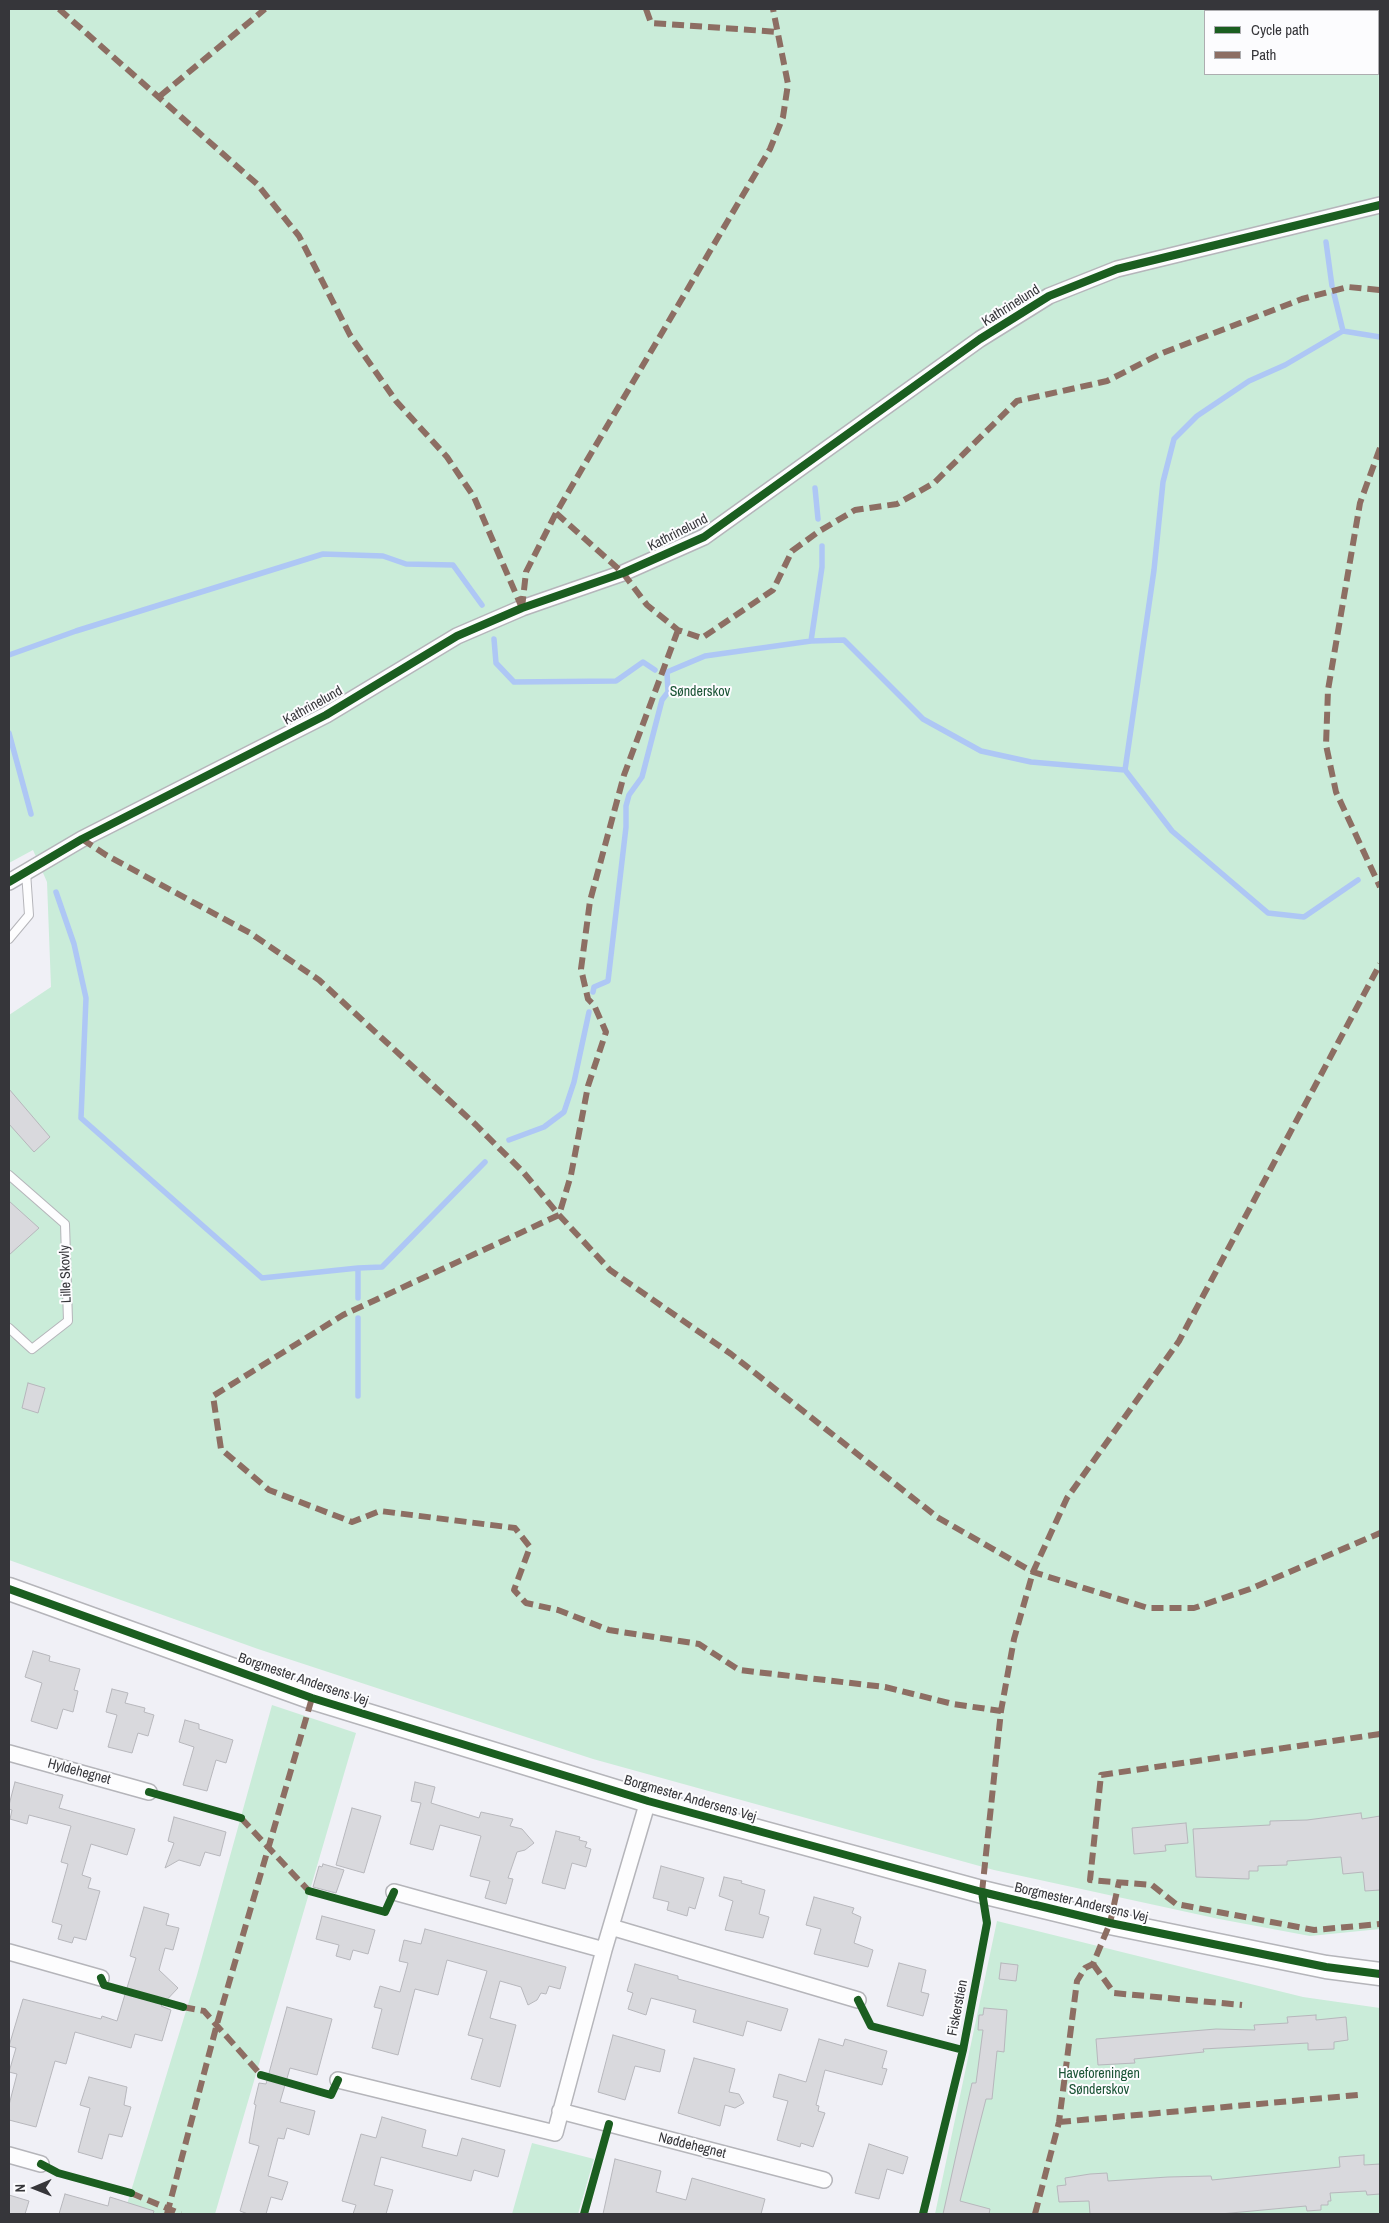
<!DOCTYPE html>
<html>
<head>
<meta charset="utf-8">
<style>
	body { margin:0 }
	#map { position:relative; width:1389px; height:2223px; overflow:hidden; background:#f0f0f6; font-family:"Archivo Narrow",sans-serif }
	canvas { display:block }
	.frame { position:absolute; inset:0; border:10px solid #36363a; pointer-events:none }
	.legend { position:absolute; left:1204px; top:10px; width:175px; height:65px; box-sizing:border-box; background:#fcfcfe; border:1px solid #adadb0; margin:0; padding:6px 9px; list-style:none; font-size:15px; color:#36363a }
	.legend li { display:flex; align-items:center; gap:10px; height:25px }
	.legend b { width:25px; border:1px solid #adadb0 }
	.north { position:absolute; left:10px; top:2163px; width:50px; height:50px; -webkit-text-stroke:4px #fcfcfe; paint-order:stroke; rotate:269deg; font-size:14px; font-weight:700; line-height:20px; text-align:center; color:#36363a }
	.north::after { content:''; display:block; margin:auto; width:18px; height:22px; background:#36363a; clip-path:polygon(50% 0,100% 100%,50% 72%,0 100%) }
</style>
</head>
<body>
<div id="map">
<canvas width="1389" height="2223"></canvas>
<div class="frame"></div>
<ul class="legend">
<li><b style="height:6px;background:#1b5e20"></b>Cycle path</li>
<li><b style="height:6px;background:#8d6e63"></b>Path</li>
</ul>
<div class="north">N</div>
</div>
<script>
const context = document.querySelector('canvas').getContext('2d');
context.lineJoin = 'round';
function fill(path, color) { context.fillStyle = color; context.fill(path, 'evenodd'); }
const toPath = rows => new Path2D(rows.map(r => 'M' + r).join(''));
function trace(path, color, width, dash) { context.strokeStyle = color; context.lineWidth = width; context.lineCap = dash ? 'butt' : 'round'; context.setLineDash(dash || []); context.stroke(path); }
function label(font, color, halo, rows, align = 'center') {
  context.font = font + ' "Archivo Narrow",sans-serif'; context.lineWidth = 4; context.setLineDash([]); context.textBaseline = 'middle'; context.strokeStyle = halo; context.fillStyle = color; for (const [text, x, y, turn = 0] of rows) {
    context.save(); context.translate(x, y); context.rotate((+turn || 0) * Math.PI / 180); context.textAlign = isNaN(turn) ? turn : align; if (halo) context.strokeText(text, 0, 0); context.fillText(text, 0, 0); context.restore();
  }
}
fill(toPath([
	[9,9,1380,9,1380,1929,1310,1936,1219,1919,994,1870,593,1759,258,1649,9,1560,9,1015,51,987,47,882,33,850,9,863],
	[1205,11,1378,11,1378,74,1205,74],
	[272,1705,356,1733,215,2214,124,2214,197,1975],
	[997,1921,1303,1997,1380,2008,1380,2214,935,2214],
	[532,2143,594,2159,578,2214,512,2214]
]), '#caecd9');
trace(toPath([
	[1326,242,1332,286],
	[1334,294,1343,331],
	[815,488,818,519],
	[494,639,496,663,514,682,616,681,643,662,655,670],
	[811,641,822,567,822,546],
	[9,655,76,631,323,554,383,556,406,564,453,565,482,605],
	[9,733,31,814],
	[1125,770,1154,570,1163,482,1174,439,1197,416,1249,381,1285,365,1343,331,1380,337],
	[56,892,74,944,86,998,81,1118,262,1278,358,1268,358,1298],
	[593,992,594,987,608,981,626,827,626,806,629,795,642,777,662,700,668,692,667,672,705,656,811,641,844,640,923,719,981,751,1031,762,1125,770,1172,831,1268,913,1304,917,1358,880],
	[509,1140,544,1127,564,1112,574,1082,589,1012],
	[358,1268,382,1267,485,1162],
	[358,1318,358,1396]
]), '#aec7f5', 5.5);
const building = toPath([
	[9,1089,50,1137,34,1152,9,1124,9,1089],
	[9,1201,39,1228,9,1255,9,1201],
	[28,1383,45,1388,38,1413,22,1408,28,1383],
	[33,1651,50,1656,49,1661,80,1669,74,1690,78,1691,73,1712,63,1709,57,1729,31,1721,42,1683,25,1677,33,1651],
	[112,1689,128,1693,125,1703,145,1708,144,1712,154,1715,148,1736,138,1733,132,1753,108,1747,117,1715,106,1712,112,1689],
	[185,1720,199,1724,199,1729,233,1740,226,1763,216,1760,207,1791,183,1785,194,1747,179,1742,185,1720],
	[15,1782,63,1795,59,1808,135,1829,127,1855,91,1844,82,1875,91,1878,88,1888,100,1891,86,1940,74,1937,72,1943,58,1939,62,1925,52,1922,68,1864,61,1862,71,1826,29,1815,27,1824,10,1819,12,1810,9,1809,9,1805,15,1782],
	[415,1782,435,1787,431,1803,479,1818,481,1812,513,1819,510,1826,522,1829,534,1843,525,1850,517,1852,508,1878,513,1879,506,1904,485,1898,490,1881,470,1876,481,1836,440,1825,433,1850,410,1844,421,1803,411,1801,415,1782],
	[352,1808,381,1816,364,1873,336,1865,352,1808],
	[1361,1813,1362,1819,1380,1816,1380,1890,1365,1891,1363,1872,1343,1874,1341,1857,1287,1861,1287,1865,1258,1866,1258,1871,1249,1871,1249,1879,1196,1877,1193,1829,1270,1825,1270,1821,1307,1820,1361,1813],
	[174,1817,226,1832,220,1856,205,1852,200,1866,179,1860,165,1868,174,1843,168,1841,174,1817],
	[1186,1823,1188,1843,1165,1845,1166,1851,1134,1854,1132,1828,1186,1823],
	[556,1831,580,1837,579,1840,587,1842,585,1847,591,1849,586,1867,572,1863,565,1889,542,1883,556,1831],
	[323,1864,344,1870,336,1893,313,1887,319,1866,322,1867,323,1864],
	[661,1866,704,1878,695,1909,689,1907,687,1916,667,1910,669,1902,653,1898,661,1866],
	[724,1877,742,1881,741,1883,765,1890,759,1914,769,1917,763,1938,725,1930,733,1901,719,1896,724,1877],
	[814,1897,854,1908,852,1913,861,1917,854,1943,873,1950,868,1967,814,1954,821,1929,806,1925,814,1897],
	[144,1907,169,1914,166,1925,179,1928,173,1950,165,1948,159,1970,178,1988,161,2006,171,2010,162,2041,135,2034,131,2048,75,2032,66,2064,55,2061,36,2127,9,2120,9,2105,17,2074,9,2072,16,2048,9,2046,23,1999,101,2019,102,2016,117,2021,136,1958,130,1956,144,1907],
	[322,1916,375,1930,368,1954,353,1950,350,1960,336,1956,339,1945,316,1939,322,1916],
	[425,1929,566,1967,560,1989,549,1986,546,1994,541,1993,537,2000,528,2005,521,1987,500,1981,490,2018,516,2025,500,2087,471,2079,483,2039,468,2035,487,1971,447,1960,438,1995,415,1989,398,2055,372,2048,382,2009,374,2007,380,1986,400,1992,408,1963,399,1961,404,1940,421,1944,425,1929],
	[899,1963,926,1970,921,1992,929,1994,923,2016,887,2006,899,1963],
	[1001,1963,1018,1965,1016,1981,999,1979,1001,1963],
	[635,1964,678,1976,678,1979,788,2009,781,2031,747,2021,743,2036,693,2022,696,2010,651,1998,646,2015,628,2009,633,1993,627,1991,635,1964],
	[287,2007,332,2019,317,2075,290,2068,280,2102,315,2111,309,2135,287,2128,284,2139,278,2138,268,2176,288,2182,282,2200,271,2197,266,2214,248,2214,240,2211,259,2146,249,2143,256,2105,254,2104,259,2083,266,2084,287,2007],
	[984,2008,1007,2010,1004,2052,997,2051,992,2099,986,2099,960,2201,990,2209,989,2214,943,2214,972,2083,976,2083,983,2030,978,2030,979,2015,983,2015,984,2008],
	[1316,2015,1316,2020,1346,2017,1348,2040,1334,2042,1334,2049,1308,2050,1308,2043,1203,2049,1204,2052,1134,2059,1135,2063,1098,2065,1096,2039,1216,2029,1255,2030,1254,2025,1288,2023,1287,2017,1316,2015],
	[613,2035,665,2050,660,2072,635,2066,625,2100,598,2092,613,2035],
	[819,2039,843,2046,845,2039,887,2051,882,2068,887,2069,882,2085,825,2070,816,2105,819,2106,818,2111,825,2113,813,2147,801,2143,800,2147,777,2140,788,2101,773,2097,779,2074,806,2082,819,2039],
	[694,2058,735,2069,729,2092,739,2094,744,2103,735,2108,725,2105,720,2126,678,2113,694,2058],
	[89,2077,127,2087,124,2105,131,2107,122,2137,109,2134,102,2159,78,2152,90,2108,80,2105,89,2077],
	[382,2117,426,2130,422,2147,457,2156,462,2138,505,2150,498,2177,474,2170,471,2181,381,2157,374,2185,393,2190,386,2214,353,2214,356,2205,342,2201,361,2134,376,2138,382,2117],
	[869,2144,908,2157,903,2174,887,2169,879,2199,855,2193,869,2144],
	[1364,2155,1364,2165,1380,2164,1380,2194,1367,2195,1366,2191,1330,2193,1331,2201,1328,2201,1328,2205,1321,2205,1321,2210,1307,2211,1306,2206,1220,2214,1090,2214,1089,2201,1059,2202,1057,2186,1066,2185,1065,2178,1090,2174,1107,2173,1108,2181,1168,2177,1211,2176,1212,2180,1340,2167,1339,2157,1364,2155],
	[615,2159,661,2171,656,2192,686,2200,692,2178,765,2199,761,2214,603,2214,615,2159],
	[65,2194,108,2206,110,2197,154,2211,153,2214,59,2214,65,2194],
	[9,2195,29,2201,25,2214,9,2214,9,2195]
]);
fill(building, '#d9d9dd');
trace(building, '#b7b7bc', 1);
const lane = toPath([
	[9,939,29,915,26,872],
	[9,1175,65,1224,68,1321,32,1349,9,1328]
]);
const street = toPath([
	[9,882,82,839,326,715,457,636,522,608,623,573,704,537,980,339,1049,296,1117,269,1380,205],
	[9,1753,149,1792],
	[394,1892,604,1950],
	[611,1927,858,2000],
	[9,1952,101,1978],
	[338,2080,555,2133,604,1950,648,1801],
	[560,2111,824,2180],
	[9,2155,41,2164]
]);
const secondary = toPath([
	[9,1589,312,1698,648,1801,982,1892,1110,1923,1326,1967,1380,1974]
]);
trace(lane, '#b5b5ba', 10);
trace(street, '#b5b5ba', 18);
trace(secondary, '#b5b5ba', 25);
trace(lane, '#fdfdfe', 8);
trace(street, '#fdfdfe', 15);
trace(secondary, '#fdfdfe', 22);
trace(toPath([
	[59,9,257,184,299,236,350,335,396,401,447,457,474,497,522,608],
	[646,9,651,23,779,32],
	[160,96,265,9],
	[1380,448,1360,503,1328,690,1326,745,1336,792,1380,887],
	[556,513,623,573,647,605,678,630,702,638,773,590,792,551,818,532,855,510,897,504,934,483,1017,401,1107,381,1160,354,1302,299,1348,287,1380,290],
	[522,608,526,572,556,513,770,149,783,117,788,84,773,9],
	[678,630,624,775,590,901,581,969,588,999,594,1005,606,1032,588,1086,571,1175,559,1215,343,1315,213,1396,221,1449,269,1490,352,1522,380,1511,515,1528,530,1547,514,1590,526,1603,558,1610,609,1630,699,1644,739,1670,885,1687,953,1704,1001,1711],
	[82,839,106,855,250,933,319,980,476,1125,524,1173,559,1215,610,1270,731,1354,937,1517,1033,1572,1148,1608,1194,1608,1250,1589,1380,1533],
	[1380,1734,1101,1775,1090,1880,1152,1885,1176,1904,1314,1930,1380,1924],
	[241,1818,309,1891],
	[982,1892,1001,1711,1014,1639,1033,1572,1067,1498,1179,1341,1380,964],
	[1110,1923,1119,1882],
	[1093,1964,1114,1993,1242,2005],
	[183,2007,204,2011,261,2075],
	[1059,2122,1358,2095],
	[131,2193,181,2214],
	[167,2214,217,2024,312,1698],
	[1035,2214,1059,2122,1077,1981,1085,1968,1093,1964,1110,1923]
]), '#8d6e63', 6, [12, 6]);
trace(toPath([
	[9,882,82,839,326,715,457,636,522,608,623,573,704,537,980,339,1049,296,1117,269,1380,205],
	[9,1589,312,1698,648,1801,982,1892,1110,1923,1326,1967,1380,1974],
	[149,1792,241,1818],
	[309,1891,385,1912,394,1892],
	[101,1978,104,1985,183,2007],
	[858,2000,871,2026,963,2050],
	[261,2075,331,2095,338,2080],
	[41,2164,58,2173,131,2193],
	[584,2214,609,2124],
	[923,2214,963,2050,987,1923,982,1892]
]), '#1b5e20', 8);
label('14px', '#36363a', '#fcfcfe', [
	["Kathrinelund",1011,306,-32],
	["Kathrinelund",678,533,-27],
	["Kathrinelund",313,706,-29],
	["Lille Skovly",66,1274,-92],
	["Borgmester Andersens Vej",303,1680,19],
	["Hyldehegnet",79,1772,15],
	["Borgmester Andersens Vej",690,1799,16],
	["Borgmester Andersens Vej",1081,1903,13],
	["Fiskerstien",958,2008,-79],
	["Nøddehegnet",692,2146,14]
]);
label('14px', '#1b5436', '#fcfcfe', [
	["Sønderskov",700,692],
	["Haveforeningen",1099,2074],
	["Sønderskov",1099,2090]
]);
</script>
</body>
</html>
